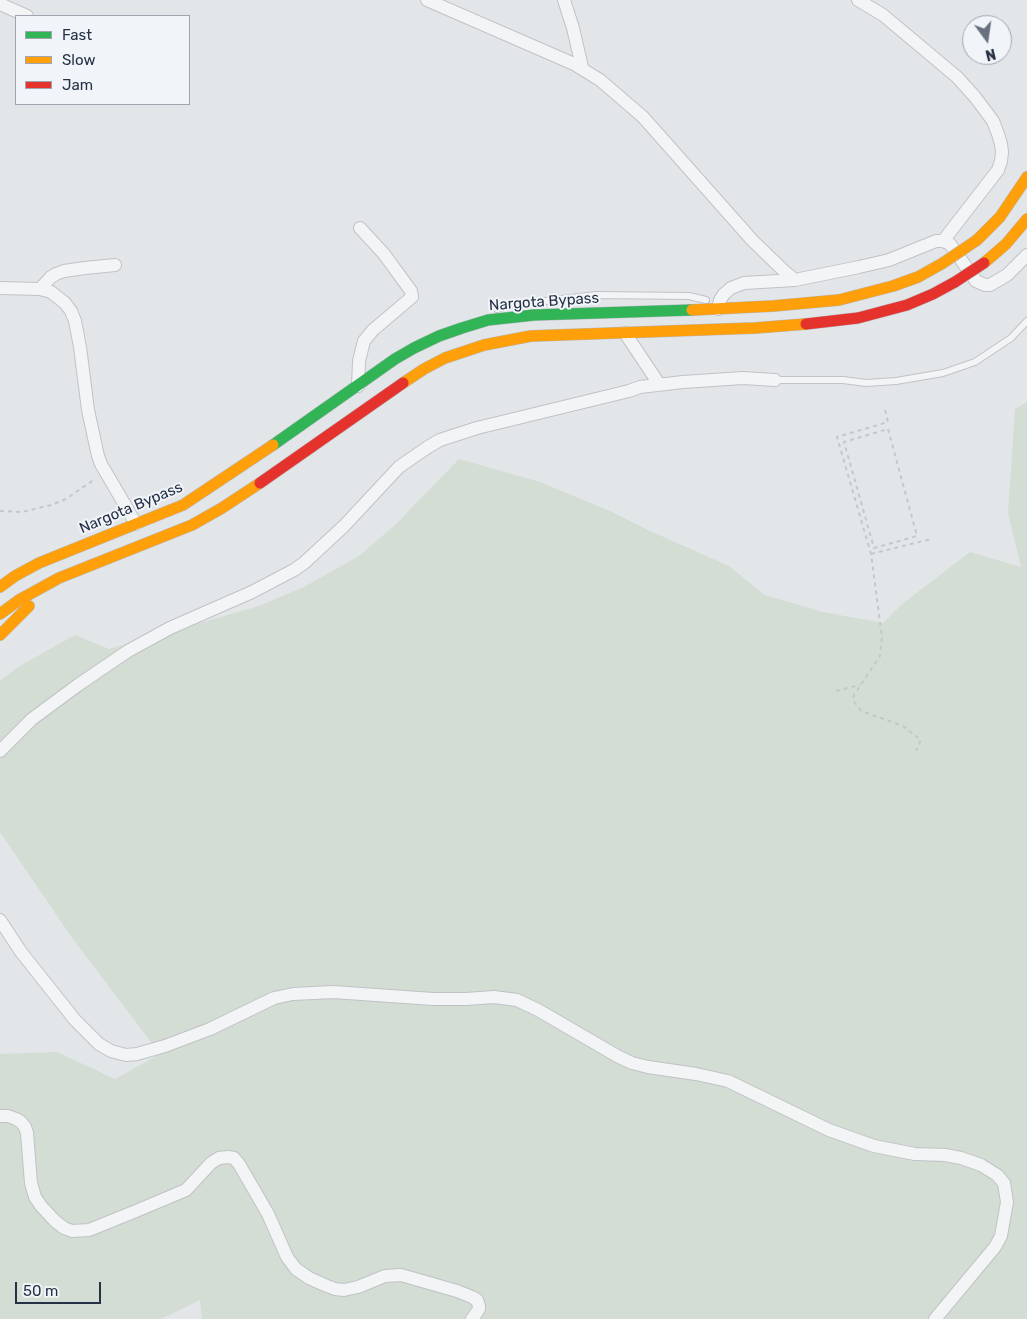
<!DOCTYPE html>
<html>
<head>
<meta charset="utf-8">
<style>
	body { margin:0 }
	#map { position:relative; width:1027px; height:1319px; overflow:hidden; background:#e3e6e9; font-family:Rubik,sans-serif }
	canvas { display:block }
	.legend { position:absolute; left:15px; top:15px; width:175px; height:90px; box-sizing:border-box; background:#f1f4f8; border:1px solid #a0a6b0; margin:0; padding:6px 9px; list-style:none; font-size:15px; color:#273145 }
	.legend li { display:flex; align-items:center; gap:10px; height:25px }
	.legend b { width:25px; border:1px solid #a0a6b0 }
	.north { position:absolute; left:962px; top:15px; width:50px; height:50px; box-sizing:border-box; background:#f1f4f8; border:1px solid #a0a6b0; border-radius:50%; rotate:166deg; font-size:14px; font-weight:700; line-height:20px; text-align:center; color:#273145 }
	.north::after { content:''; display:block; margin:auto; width:18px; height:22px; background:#69707e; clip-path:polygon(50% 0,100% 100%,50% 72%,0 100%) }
	.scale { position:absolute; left:15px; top:1282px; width:86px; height:22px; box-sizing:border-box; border:2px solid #273145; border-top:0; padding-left:6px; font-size:15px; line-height:18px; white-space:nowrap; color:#273145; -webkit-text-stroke:4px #f1f4f8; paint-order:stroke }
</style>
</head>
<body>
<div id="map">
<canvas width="1027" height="1319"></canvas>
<ul class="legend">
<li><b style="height:6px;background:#30b455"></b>Fast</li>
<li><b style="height:6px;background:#ff9f0a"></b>Slow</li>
<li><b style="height:6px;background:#e5322d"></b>Jam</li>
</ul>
<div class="north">N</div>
<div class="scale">50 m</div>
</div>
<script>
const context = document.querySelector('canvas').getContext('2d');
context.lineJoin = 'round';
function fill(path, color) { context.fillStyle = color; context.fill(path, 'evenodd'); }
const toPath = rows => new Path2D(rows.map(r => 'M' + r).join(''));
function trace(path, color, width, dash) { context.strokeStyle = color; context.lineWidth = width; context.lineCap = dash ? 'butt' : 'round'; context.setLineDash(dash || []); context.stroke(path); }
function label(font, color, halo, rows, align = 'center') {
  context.font = font + ' Rubik,sans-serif'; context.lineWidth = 4; context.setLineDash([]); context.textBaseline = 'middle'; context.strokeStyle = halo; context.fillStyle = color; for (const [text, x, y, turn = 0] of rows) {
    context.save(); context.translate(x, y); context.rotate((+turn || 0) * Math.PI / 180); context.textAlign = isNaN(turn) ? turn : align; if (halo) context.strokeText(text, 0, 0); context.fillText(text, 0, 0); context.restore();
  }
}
fill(toPath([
	[1027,402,1027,1319,202,1319,200,1300,161,1319,0,1319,0,1054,57,1052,115,1079,160,1054,70,935,0,832,0,681,18,667,75,635,109,649,259,606,304,587,359,556,395,525,459,459,540,482,610,511,648,530,729,566,765,595,823,612,883,623,902,604,970,552,1021,567,1008,513,1015,409]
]), '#d3ddd3');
const lane = toPath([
	[497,309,512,305,596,295,689,296,706,300],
	[775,380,843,380,866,383,896,381,943,373,975,362,1011,338,1027,321]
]);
const street = toPath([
	[427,0,574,64,600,80,643,117,752,240,785,272,795,280],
	[564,0,573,28,582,67],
	[858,0,883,15,957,77,975,97,993,121,998,134,1001,144,1002,152,1001,161,998,170,943,241],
	[0,4,27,16],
	[0,288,40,289,51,292,65,303,71,311,75,321,80,347,88,410,98,456,101,464,136,524],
	[40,289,51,277,56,274,64,271,85,268,115,265],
	[718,309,720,300,724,294,731,288,744,283,795,280,859,267,889,260,936,241,943,241,950,244,976,281,985,285,990,285,1007,275,1027,255],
	[625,333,659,384],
	[358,386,359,361,364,341,373,330,412,297,411,291,400,276,384,254,360,228],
	[0,751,32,719,78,685,128,651,170,628,252,592,294,570,304,563,344,526,399,467,428,447,440,440,477,428,629,391,640,387,683,382,743,378,775,380],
	[0,920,21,952,75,1020,99,1044,111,1051,126,1055,137,1054,165,1046,210,1029,274,998,293,994,333,992,433,999,466,999,494,997,517,1000,538,1010,619,1057,632,1063,648,1067,696,1074,728,1081,829,1130,874,1146,915,1154,945,1155,961,1158,981,1165,997,1175,1004,1183,1007,1202,1001,1236,995,1247,935,1319],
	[0,1116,8,1116,16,1119,21,1122,25,1127,27,1133,31,1183,35,1197,41,1206,55,1221,64,1228,72,1231,89,1230,136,1211,186,1190,211,1163,219,1158,228,1157,234,1158,239,1164,268,1214,287,1257,296,1269,309,1278,327,1286,335,1289,344,1290,358,1287,385,1276,401,1275,457,1291,472,1297,477,1300,479,1306,479,1309,472,1319]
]);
const fast = toPath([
	[273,445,395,359,414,348,439,336,462,328,488,320,534,315,692,310]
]);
const slow = toPath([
	[977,240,1000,217,1027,177],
	[984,263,1006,244,1027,219],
	[692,310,773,306,839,300,893,286,918,277,943,263],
	[403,383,424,369,445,358,484,345,531,336,755,328,806,324],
	[0,587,15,576,39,563,183,505,273,445],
	[0,614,19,600,59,578,192,525,222,508,260,483],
	[0,635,29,606]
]);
const jam = toPath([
	[806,324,858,318,907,305,933,294,955,282],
	[260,483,403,383]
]);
trace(lane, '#c0c2c7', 8);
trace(street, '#c0c2c7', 14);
trace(fast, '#b5b8be', 12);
trace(slow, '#b5b8be', 12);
trace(jam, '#b5b8be', 12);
trace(toPath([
	[885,410,888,422,837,437,871,554,882,637,880,656,854,695,853,700,861,711,903,726,921,740,916,751],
	[888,429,917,536,874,548,844,442,888,429],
	[0,511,22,512,51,505,66,499,95,479],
	[871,554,931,539],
	[836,691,860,685]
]), '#c4c7cc', 2, [4, 4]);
trace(lane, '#f3f4f5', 6);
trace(street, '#f3f4f5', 12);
trace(fast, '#30b455', 11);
trace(slow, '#ff9f0a', 11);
trace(jam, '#e5322d', 11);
const slowBridge = toPath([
	[943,263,977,240]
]);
const jamBridge = toPath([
	[955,282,984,263]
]);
trace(slowBridge, '#b5b8be', 12, []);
trace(jamBridge, '#b5b8be', 12, []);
trace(slowBridge, '#ff9f0a', 11);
trace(jamBridge, '#e5322d', 11);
label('15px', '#273145', '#f1f4f8', [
	["Nargota Bypass",544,302,-4],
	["Nargota Bypass",131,508,-23]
]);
</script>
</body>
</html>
